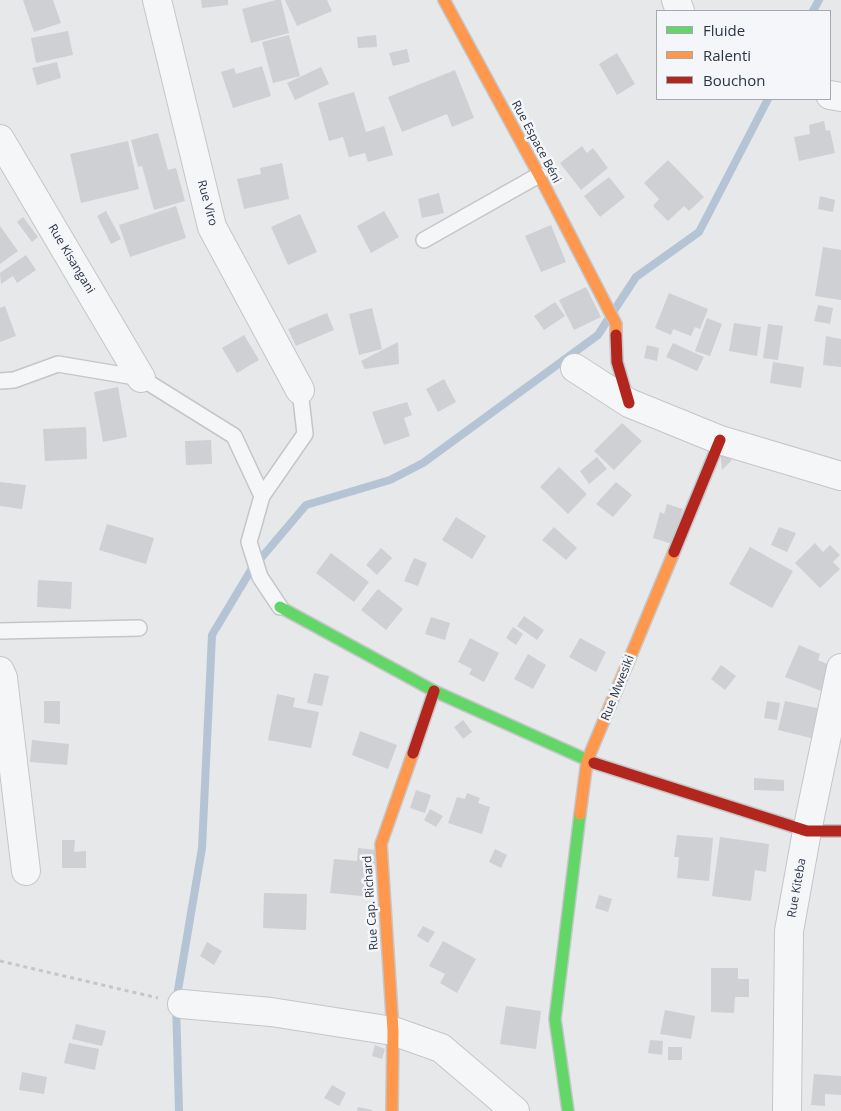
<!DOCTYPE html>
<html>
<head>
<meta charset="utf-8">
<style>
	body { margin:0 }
	#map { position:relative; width:841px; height:1111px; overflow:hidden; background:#e6e8ea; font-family:"Open Sans",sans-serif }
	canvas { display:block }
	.legend { position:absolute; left:656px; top:10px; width:175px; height:90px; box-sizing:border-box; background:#f4f6f9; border:1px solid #a4a8b1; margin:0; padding:6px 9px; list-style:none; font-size:15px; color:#2b3445 }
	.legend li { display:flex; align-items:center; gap:10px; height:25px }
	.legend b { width:25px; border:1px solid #a4a8b1 }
</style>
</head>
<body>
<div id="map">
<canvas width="841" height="1111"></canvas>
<ul class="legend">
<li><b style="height:6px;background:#63d668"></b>Fluide</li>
<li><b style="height:6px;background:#ff974d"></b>Ralenti</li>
<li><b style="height:6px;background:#b3261e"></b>Bouchon</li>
</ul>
</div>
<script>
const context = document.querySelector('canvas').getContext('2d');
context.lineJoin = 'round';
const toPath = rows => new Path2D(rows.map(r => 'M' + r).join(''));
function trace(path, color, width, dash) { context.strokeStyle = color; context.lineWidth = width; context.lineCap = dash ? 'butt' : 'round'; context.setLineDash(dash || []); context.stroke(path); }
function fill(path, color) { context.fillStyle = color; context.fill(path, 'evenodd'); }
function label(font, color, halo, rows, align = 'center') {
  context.font = font + ' "Open Sans",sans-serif'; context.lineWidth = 5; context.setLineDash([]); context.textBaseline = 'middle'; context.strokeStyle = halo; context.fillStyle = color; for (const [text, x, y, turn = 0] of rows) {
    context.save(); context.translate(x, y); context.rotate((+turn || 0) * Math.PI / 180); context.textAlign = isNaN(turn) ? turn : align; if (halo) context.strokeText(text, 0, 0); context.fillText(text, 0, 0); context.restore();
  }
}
trace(toPath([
	[813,11,819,0],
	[615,309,636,277,699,232,768,99],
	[179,1111,176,1002,202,848,212,635,251,570,306,505,390,480,423,463,598,335,607,321]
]), '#b4c4d5', 8);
fill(toPath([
	[23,0,53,0,61,23,34,32],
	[201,0,228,0,228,5,202,8],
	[276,0,281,0,289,33,251,43,242,9],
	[285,0,327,0,332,11,297,26],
	[68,31,73,55,36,63,31,38],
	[289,35,300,76,273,83,262,42],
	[376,35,377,47,358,48,357,37],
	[407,49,410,62,393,66,389,53],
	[617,53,635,84,617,95,599,64],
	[57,62,61,78,37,85,32,68],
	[262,66,271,96,233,108,221,72,234,68,236,74],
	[321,67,329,84,295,100,287,83],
	[455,70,474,118,452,127,447,114,402,132,388,97],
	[354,92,366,132,384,126,393,155,368,162,365,153,349,157,343,137,329,141,318,103],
	[824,121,826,131,830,130,835,153,799,161,794,137,810,134,809,125],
	[158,133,168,170,176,168,185,201,154,210,142,166,138,167,131,140],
	[128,141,139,189,81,203,70,154],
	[582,146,587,153,593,148,608,168,581,190,560,163],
	[668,160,704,197,689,211,684,206,668,221,653,206,659,199,644,183],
	[282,163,289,199,244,209,237,179,261,174,260,168],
	[609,177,625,197,600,217,584,196],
	[439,193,444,213,422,218,418,199],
	[820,196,835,200,833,212,818,209],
	[176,206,186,238,130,257,119,225],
	[106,211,121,239,111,244,97,216],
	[384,211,399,237,371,253,357,226],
	[300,214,317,252,288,265,271,227],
	[23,217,38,237,32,242,17,222],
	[551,225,566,262,541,272,525,236],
	[0,226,18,251,0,264],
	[823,247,841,250,841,300,815,296],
	[26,255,36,270,17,283,13,276,1,284,0,273],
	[586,287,601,317,574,330,559,300],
	[669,293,708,309,700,329,695,327,691,336,673,329,671,335,655,328],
	[555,302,565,316,544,330,534,316],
	[818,305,833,308,830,324,814,321],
	[5,306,16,336,0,342,0,308],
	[372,308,382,349,359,355,349,314],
	[327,313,334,330,296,346,288,329],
	[707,318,722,324,710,356,695,351],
	[734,323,761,327,757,356,729,351],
	[768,324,783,326,778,360,763,358],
	[244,335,259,360,237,373,222,348],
	[826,336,841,339,841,367,823,365],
	[398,342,399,364,365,369,361,361],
	[673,343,704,357,697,371,666,357],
	[647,345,659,348,657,361,644,358],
	[773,362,804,367,801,388,770,383],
	[444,379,456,402,438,412,426,389],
	[118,387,127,437,103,442,94,392],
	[407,402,412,415,404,418,410,436,384,445,372,412],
	[622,423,642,441,614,470,594,451],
	[86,427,87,459,45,461,43,429],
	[211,440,212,464,186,465,185,441],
	[720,449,732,460,722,470],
	[597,457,607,469,589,484,580,471],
	[559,467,587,494,568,514,540,487],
	[0,482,26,485,22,509,0,506],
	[616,482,632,495,613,517,596,504],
	[667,504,683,509,672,544,653,538,660,512,664,514],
	[456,517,486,536,472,559,442,540],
	[107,524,154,538,146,564,99,550],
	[554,527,577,548,566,560,542,540],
	[779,527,796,533,787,552,771,545],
	[815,543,823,552,830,545,840,555,833,562,840,569,820,588,795,563],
	[750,547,793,571,772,608,729,584],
	[381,548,392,558,377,575,366,565],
	[331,553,369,582,354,602,316,573],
	[414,558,427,563,418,586,404,581],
	[38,580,72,582,71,609,37,607],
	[378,589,403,609,386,630,361,610],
	[524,616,544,630,537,640,517,626],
	[431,617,450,623,445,640,425,634],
	[513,627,523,634,516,645,506,638],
	[470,638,499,653,484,682,469,674,472,669,458,662],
	[580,638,606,652,596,672,569,657],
	[799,645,820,654,818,660,834,667,824,692,785,677],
	[528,654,546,665,533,689,514,679],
	[721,665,736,676,725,690,711,679],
	[314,673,329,676,322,706,307,703],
	[277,694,295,698,293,707,319,712,311,748,268,740],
	[44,701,60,701,60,724,44,723],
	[767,701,780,703,777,720,764,718],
	[785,701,830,711,823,741,778,730],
	[463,720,472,732,463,739,454,727],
	[360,731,397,745,388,769,352,755],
	[32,740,69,744,67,765,30,762],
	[754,778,784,780,784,791,754,790],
	[416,790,431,795,425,813,410,808],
	[467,793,480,798,478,803,490,807,482,834,448,823,457,797,465,799],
	[430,809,443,816,436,827,424,820],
	[677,835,713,838,709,881,677,878,679,857,674,857],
	[720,837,769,844,766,872,755,870,751,901,712,896],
	[62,840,75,840,74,852,86,851,86,868,62,868],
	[358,848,376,850,372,897,330,893,334,859,357,861],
	[495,849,507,855,501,868,489,862],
	[264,893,307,894,306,930,263,928],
	[599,895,612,899,608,912,595,908],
	[423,926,435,932,428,943,417,936],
	[443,941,476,959,457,993,440,983,445,974,429,966],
	[207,942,222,951,214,965,200,956],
	[711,968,738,968,738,979,749,979,749,997,735,997,734,1013,711,1012],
	[506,1006,541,1011,536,1049,500,1044],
	[665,1010,695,1016,691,1039,660,1034],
	[76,1024,106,1031,102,1046,72,1039],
	[650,1040,663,1041,662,1055,648,1053],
	[69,1043,99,1049,95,1070,64,1063],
	[375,1045,385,1049,382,1059,372,1056],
	[668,1047,682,1047,682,1060,668,1060],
	[22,1072,47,1077,44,1094,19,1090],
	[814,1074,841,1076,841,1095,825,1094,825,1106,811,1105],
	[332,1085,346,1093,339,1106,324,1098],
	[358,1107,372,1110,372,1111,357,1111]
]), '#ced0d3');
const lane = toPath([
	[424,240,539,175],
	[0,381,14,380,58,364,141,378,234,436,262,496,249,542,260,577,280,607],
	[262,496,305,434,300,390],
	[0,631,139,628]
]);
const street = toPath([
	[157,0,212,227,300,390],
	[676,0,680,11],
	[830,95,841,97],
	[0,139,141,378],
	[575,368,629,403,720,440,841,476],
	[0,671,3,678,26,871],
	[182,1004,271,1012,393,1031,441,1048,515,1111],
	[787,1111,789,931,807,831,841,668]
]);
const fast = toPath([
	[280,607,434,691,594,763],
	[568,1111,555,1019,580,814]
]);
const slow = toPath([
	[444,0,539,175,616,324,616,335],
	[580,814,587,761,674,552],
	[392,1111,393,1031,381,844,413,753]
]);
const jam = toPath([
	[616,335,617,362,629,403],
	[674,552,720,440],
	[413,753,434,691],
	[594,763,807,831,841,831]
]);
trace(lane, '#c4c6c8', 18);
trace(street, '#c4c6c8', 30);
trace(fast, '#c4c6c8', 14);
trace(slow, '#c4c6c8', 14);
trace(jam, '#c4c6c8', 14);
trace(toPath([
	[0,961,158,998]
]), '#c5c6ca', 3, [4, 4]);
trace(lane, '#f5f6f7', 15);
trace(street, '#f5f6f7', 28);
trace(fast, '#63d668', 11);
trace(slow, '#ff974d', 11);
trace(jam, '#b3261e', 11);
label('12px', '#2b3445', '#f4f6f9', [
	["Rue Espace Béni",536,142,62],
	["Rue Viro",207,203,75],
	["Rue Kisangani",71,259,59],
	["Rue Mwesiki",618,688,-68],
	["Rue Kiteba",797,888,-80],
	["Rue Cap. Richard",371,903,-94]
]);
</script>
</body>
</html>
